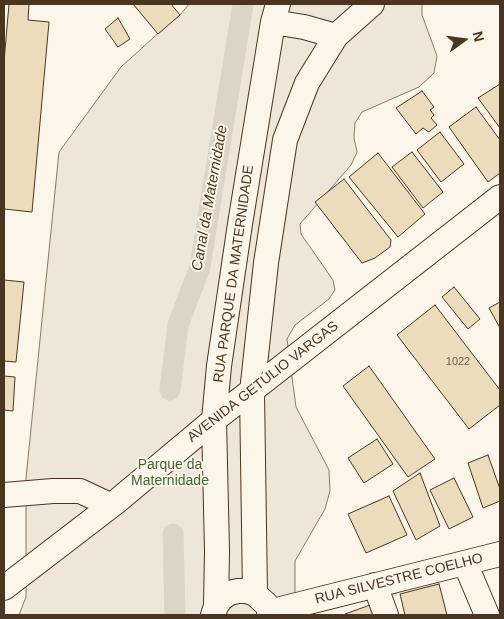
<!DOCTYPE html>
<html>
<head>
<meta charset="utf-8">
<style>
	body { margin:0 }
	#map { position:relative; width:504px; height:619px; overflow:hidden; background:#fbf6e9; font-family:Helvetica,sans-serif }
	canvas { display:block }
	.frame { position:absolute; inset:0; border:5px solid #4a3520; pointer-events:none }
	.north { position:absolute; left:439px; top:15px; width:50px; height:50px; -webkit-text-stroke:4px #fbf6e9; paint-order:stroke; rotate:76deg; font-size:14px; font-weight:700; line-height:20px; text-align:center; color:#4a3520 }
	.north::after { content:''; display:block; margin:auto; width:18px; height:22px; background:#4a3520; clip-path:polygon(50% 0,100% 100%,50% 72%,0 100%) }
</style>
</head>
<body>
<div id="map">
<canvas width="504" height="619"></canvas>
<div class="frame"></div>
<div class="north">N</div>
</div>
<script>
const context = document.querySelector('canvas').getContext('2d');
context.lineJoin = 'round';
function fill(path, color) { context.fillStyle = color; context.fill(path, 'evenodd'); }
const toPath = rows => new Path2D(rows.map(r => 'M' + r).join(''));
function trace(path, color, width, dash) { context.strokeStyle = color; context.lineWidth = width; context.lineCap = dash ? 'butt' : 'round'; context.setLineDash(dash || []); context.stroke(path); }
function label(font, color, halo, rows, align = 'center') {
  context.font = font + ' Helvetica,sans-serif'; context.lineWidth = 4; context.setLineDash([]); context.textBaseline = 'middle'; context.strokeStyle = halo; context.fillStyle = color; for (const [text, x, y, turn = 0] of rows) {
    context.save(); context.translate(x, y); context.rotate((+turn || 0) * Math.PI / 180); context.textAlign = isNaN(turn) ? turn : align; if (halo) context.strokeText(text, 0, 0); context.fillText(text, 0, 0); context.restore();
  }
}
const green = toPath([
	[189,4,422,4,422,15,437,56,434,73,419,87,362,112,355,123,354,138,357,152,351,165,300,224,301,234,333,280,335,290,329,299,295,325,287,339,296,407,329,470,330,491,325,509,295,561,295,615,19,615,26,597,26,478,59,152,121,67,164,28,180,15,189,4]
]);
fill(green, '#ede6d9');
trace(green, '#887966', 1);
trace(toPath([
	[170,390,178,325,200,267,243,4],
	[173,534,175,615]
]), '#dcd4c6', 21);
const building = toPath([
	[9,4,29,4,28,20,49,22,32,212,4,209,4,62,9,4],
	[133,4,171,4,180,15,158,34,133,4],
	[118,18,130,39,118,47,105,29,118,18],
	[500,84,500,128,478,98,500,84],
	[422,91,434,107,430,110,434,115,431,118,437,125,429,132,423,128,416,134,396,108,422,91],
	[476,107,500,140,500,173,488,182,449,127,476,107],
	[440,132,464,164,441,182,417,150,440,132],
	[412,152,443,192,423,208,392,167,412,152],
	[378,153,425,214,398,237,349,177,378,153],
	[344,179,391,240,390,247,375,258,362,263,315,202,344,179],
	[4,280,24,282,16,362,4,361,4,280],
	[454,287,480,319,468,329,442,297,454,287],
	[500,302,500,328,489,308,500,302],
	[435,305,500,390,500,405,469,429,397,335,435,305],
	[369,366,435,459,408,477,343,386,369,366],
	[4,376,15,377,13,411,4,410,4,376],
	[377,439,393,464,364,483,348,458,377,439],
	[488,455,500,489,500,501,483,508,468,463,488,455],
	[420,473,440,526,416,540,393,491,420,473],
	[454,478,473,517,449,529,430,490,454,478],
	[389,496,407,535,366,553,348,514,389,496],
	[439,584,447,615,405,615,400,594,439,584],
	[370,605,373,615,346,615,345,614,370,605]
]);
fill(building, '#ecdcbc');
trace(building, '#4a3520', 1);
const minor = toPath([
	[273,22,304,27,336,36],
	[4,495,53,491,80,491,110,505],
	[465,563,487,615],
	[375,585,386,615],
	[4,588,116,502,214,420,500,197],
	[255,594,252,392,266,263,285,140,307,83,336,36,372,4],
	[216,606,217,551,214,420,219,366,240,224,273,22,278,4],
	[269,612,500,554],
	[213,615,216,606,221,599,229,593,238,591,247,591,255,594,266,604]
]);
trace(minor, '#4a3520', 26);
trace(minor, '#fbf6e9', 24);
label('11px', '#725f47', null, [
	["1022",458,362]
]);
label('14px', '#4a3520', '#fbf6e9', [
	["RUA PARQUE DA MATERNIDADE",234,274,-82],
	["AVENIDA GETÚLIO VARGAS",263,382,-38],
	["RUA SILVESTRE COELHO",399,579,-14]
]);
label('14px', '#436837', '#fbf6e9', [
	["Parque da",170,465],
	["Maternidade",170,481]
]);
label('italic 15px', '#4a3520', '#fbf6e9', [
	["Canal da Maternidade",210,198,-80]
]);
</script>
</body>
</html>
